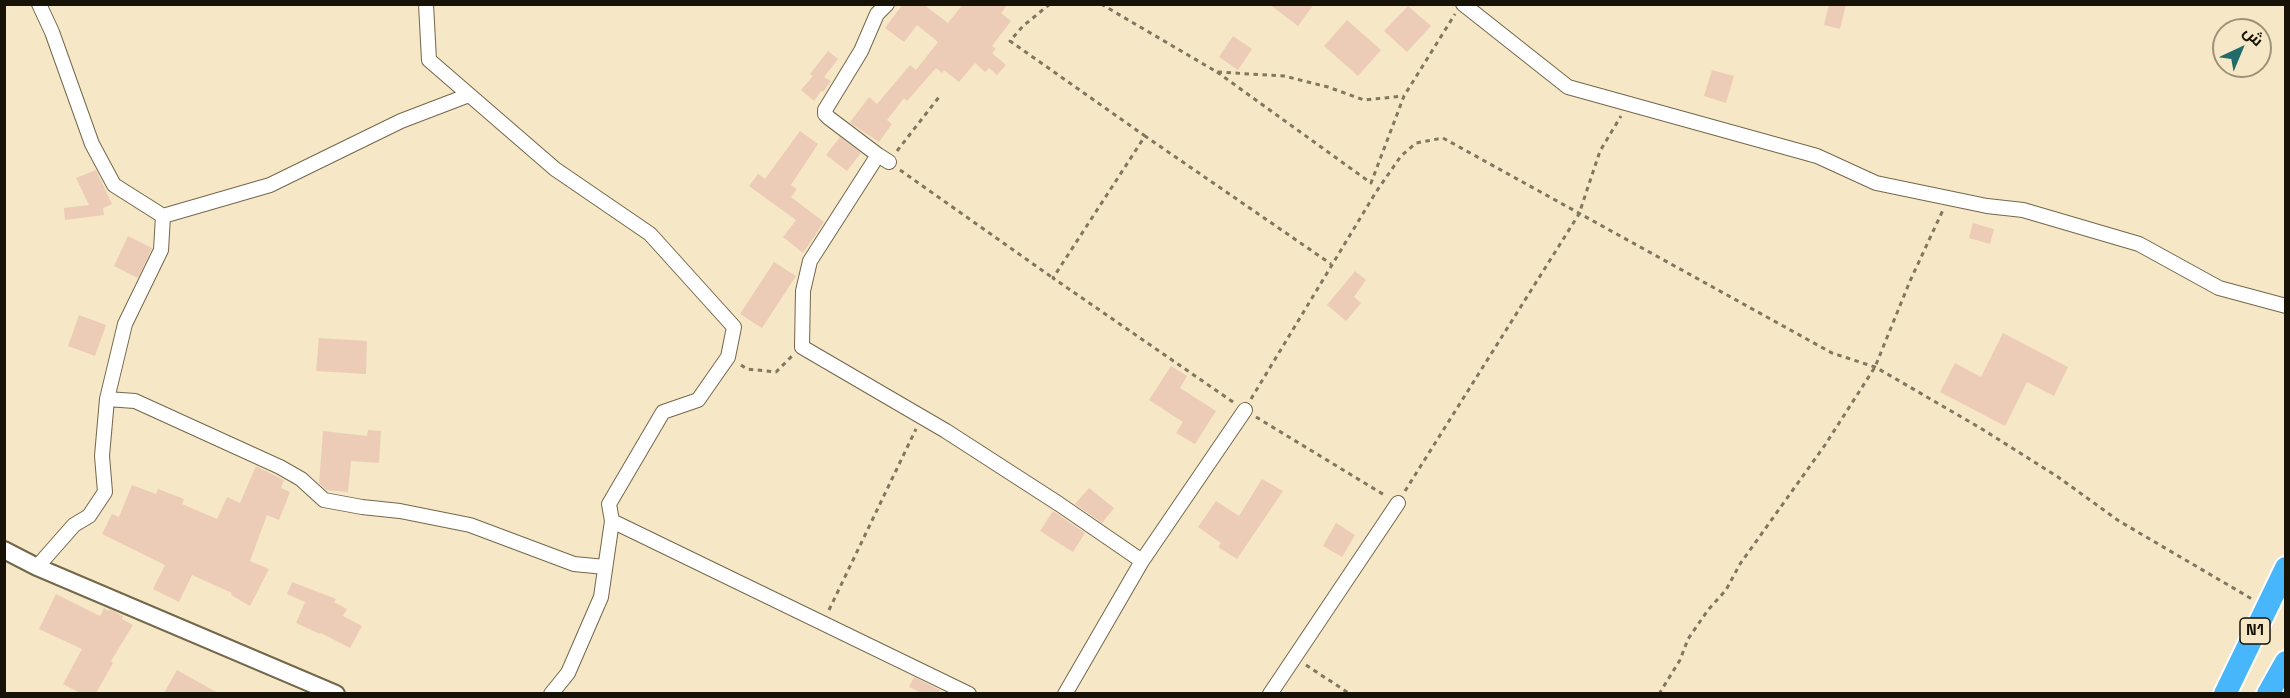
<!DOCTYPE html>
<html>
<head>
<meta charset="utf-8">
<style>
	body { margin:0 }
	#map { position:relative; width:2290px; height:698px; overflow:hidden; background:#f6e7c6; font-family:"Space Grotesk",Cairo,sans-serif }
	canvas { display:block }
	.frame { position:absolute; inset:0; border:6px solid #171206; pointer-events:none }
	.north { position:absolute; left:2212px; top:18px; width:60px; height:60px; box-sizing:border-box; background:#f6e7c6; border:2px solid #9d9279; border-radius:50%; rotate:44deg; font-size:16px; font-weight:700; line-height:24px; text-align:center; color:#171206 }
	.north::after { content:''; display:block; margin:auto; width:21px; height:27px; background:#216c6a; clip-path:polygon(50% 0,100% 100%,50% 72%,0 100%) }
</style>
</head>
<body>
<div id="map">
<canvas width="2290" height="698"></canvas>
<div class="frame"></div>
<div class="north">ش</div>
</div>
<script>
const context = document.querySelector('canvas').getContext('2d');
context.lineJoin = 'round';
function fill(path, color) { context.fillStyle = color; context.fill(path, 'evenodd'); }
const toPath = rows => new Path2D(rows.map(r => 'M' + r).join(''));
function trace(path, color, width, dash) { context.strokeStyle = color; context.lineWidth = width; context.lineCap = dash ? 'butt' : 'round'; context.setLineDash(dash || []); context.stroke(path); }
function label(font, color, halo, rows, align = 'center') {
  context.font = font + ' "Space Grotesk",sans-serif'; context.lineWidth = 6; context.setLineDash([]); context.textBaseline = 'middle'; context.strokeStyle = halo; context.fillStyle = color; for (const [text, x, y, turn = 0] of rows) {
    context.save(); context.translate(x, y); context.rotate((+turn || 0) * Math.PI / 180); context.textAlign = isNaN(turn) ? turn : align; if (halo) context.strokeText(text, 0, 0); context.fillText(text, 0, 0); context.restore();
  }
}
fill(toPath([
	[903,4,923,4,948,23,963,4,1008,4,1001,13,1011,21,992,46,996,49,992,53,1006,65,997,75,989,68,985,72,975,63,959,82,944,70,942,73,936,68,907,101,904,98,887,120,892,124,879,142,850,123,851,121,869,97,877,104,910,65,916,70,938,42,917,25,904,42,885,28],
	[1269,4,1314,4,1298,26],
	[1829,4,1846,4,1840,29,1824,25],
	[1408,6,1431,26,1407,52,1384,31],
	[1347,20,1381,50,1358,76,1324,46],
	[1233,36,1252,49,1238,70,1219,57],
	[828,51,838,59,824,77,831,81,823,92,821,91,814,101,801,90,813,76,810,74],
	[1712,70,1734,76,1726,103,1704,96],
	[800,131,818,144,791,185,797,189,791,197,824,222,803,253,783,237,796,220,749,186,758,174,765,179],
	[840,137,861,153,847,171,826,155],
	[96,170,112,204,103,208,104,215,65,220,64,208,89,205,76,178],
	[1973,223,1994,229,1990,244,1969,238],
	[128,236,152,248,138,278,114,266],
	[774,262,796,276,762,328,740,314],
	[1355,271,1366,280,1354,297,1361,303,1346,321,1327,305],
	[79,315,106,325,95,356,68,346],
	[2003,333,2068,367,2054,396,2027,382,2005,426,1940,392,1955,363,1981,377],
	[319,338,367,341,366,374,316,371],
	[1171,366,1187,376,1180,388,1216,411,1195,444,1176,433,1183,422,1149,400],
	[368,430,381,431,379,463,351,461,348,492,326,490,319,483,323,431,367,436],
	[256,466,284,480,281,488,290,492,279,520,267,515,250,561,269,569,250,606,231,595,232,593,192,575,179,602,153,589,165,565,102,534,112,514,119,517,132,485,156,494,158,489,184,499,182,504,217,519,227,497,240,503],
	[1262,479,1283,491,1237,559,1218,547,1221,543,1198,527,1216,501,1239,516],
	[1089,488,1114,508,1102,523,1075,504],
	[1053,511,1085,533,1073,552,1040,531],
	[1336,523,1355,535,1342,557,1323,546],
	[292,582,336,599,334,602,347,609,343,616,362,626,350,648,321,633,320,634,296,623,305,602,287,594],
	[56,594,100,616,104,608,108,611,109,609,123,616,122,619,133,625,111,661,113,663,96,693,80,693,63,684,82,649,39,629],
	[177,670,218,693,164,693],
	[914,677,940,690,938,693,922,693,909,687]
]), '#ecccb7');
const minor = toPath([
	[39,4,52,32,92,144,114,185,163,216,270,185,401,121,469,95],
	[426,4,429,60,555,169,650,234,734,327,728,357,698,400,663,412,609,504,612,521,601,597,568,673,551,694],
	[1463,4,1568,87,1817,156,1876,183,1987,206,2023,210,2139,244,2219,288,2286,306],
	[878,155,829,118,825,114,825,110,861,51,877,14,887,4],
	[889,162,878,155,810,261,803,291,802,347,946,431,1059,504,1142,561],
	[107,399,135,401,280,467,301,479,324,500,362,507,400,511,470,525,574,564,605,567],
	[612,521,969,694],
	[37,567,74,525,89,516,105,492,102,456,107,399,125,324,161,250,163,216],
	[1065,694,1142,561,1245,410],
	[1270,694,1398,503]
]);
const tertiary = toPath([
	[4,550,37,567,336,694]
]);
const trunk = toPath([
	[2225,694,2286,568],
	[2268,694,2286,662]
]);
trace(minor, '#74674a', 16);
trace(tertiary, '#74674a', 20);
trace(trunk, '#fff', 26);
trace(toPath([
	[1050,4,1023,26,1010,41,1145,136],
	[1101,4,1217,72,1284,76,1328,87,1364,100,1404,96],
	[1217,72,1371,183,1404,96,1455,14],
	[897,151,939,97],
	[900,170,1053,278],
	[741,365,747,369,776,372,792,356],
	[1251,399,1376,192,1401,156,1416,143,1443,138,1832,353,1875,367,1896,379,1982,429,2058,477,2119,521,2252,599],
	[1233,402,1053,278,1145,136,1331,264],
	[1256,417,1386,496],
	[1405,491,1579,214,1600,151,1621,116],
	[829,610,916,429],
	[1306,665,1350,694],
	[1659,694,1680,660,1688,639,1708,610,1726,590,1740,564,1825,445,1875,367,1910,281,1943,210]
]), '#807761', 3, [4.5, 4.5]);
trace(minor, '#fff', 14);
trace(tertiary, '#fff', 16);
trace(trunk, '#48b6fa', 22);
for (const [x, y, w] of [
	[2255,631,30]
]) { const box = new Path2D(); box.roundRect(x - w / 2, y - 13, w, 26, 4.5); context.fillStyle = '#f6e7c6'; context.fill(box); trace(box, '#171206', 1.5); }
label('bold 16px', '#171206', null, [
	["N1",2255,631]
]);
</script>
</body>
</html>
